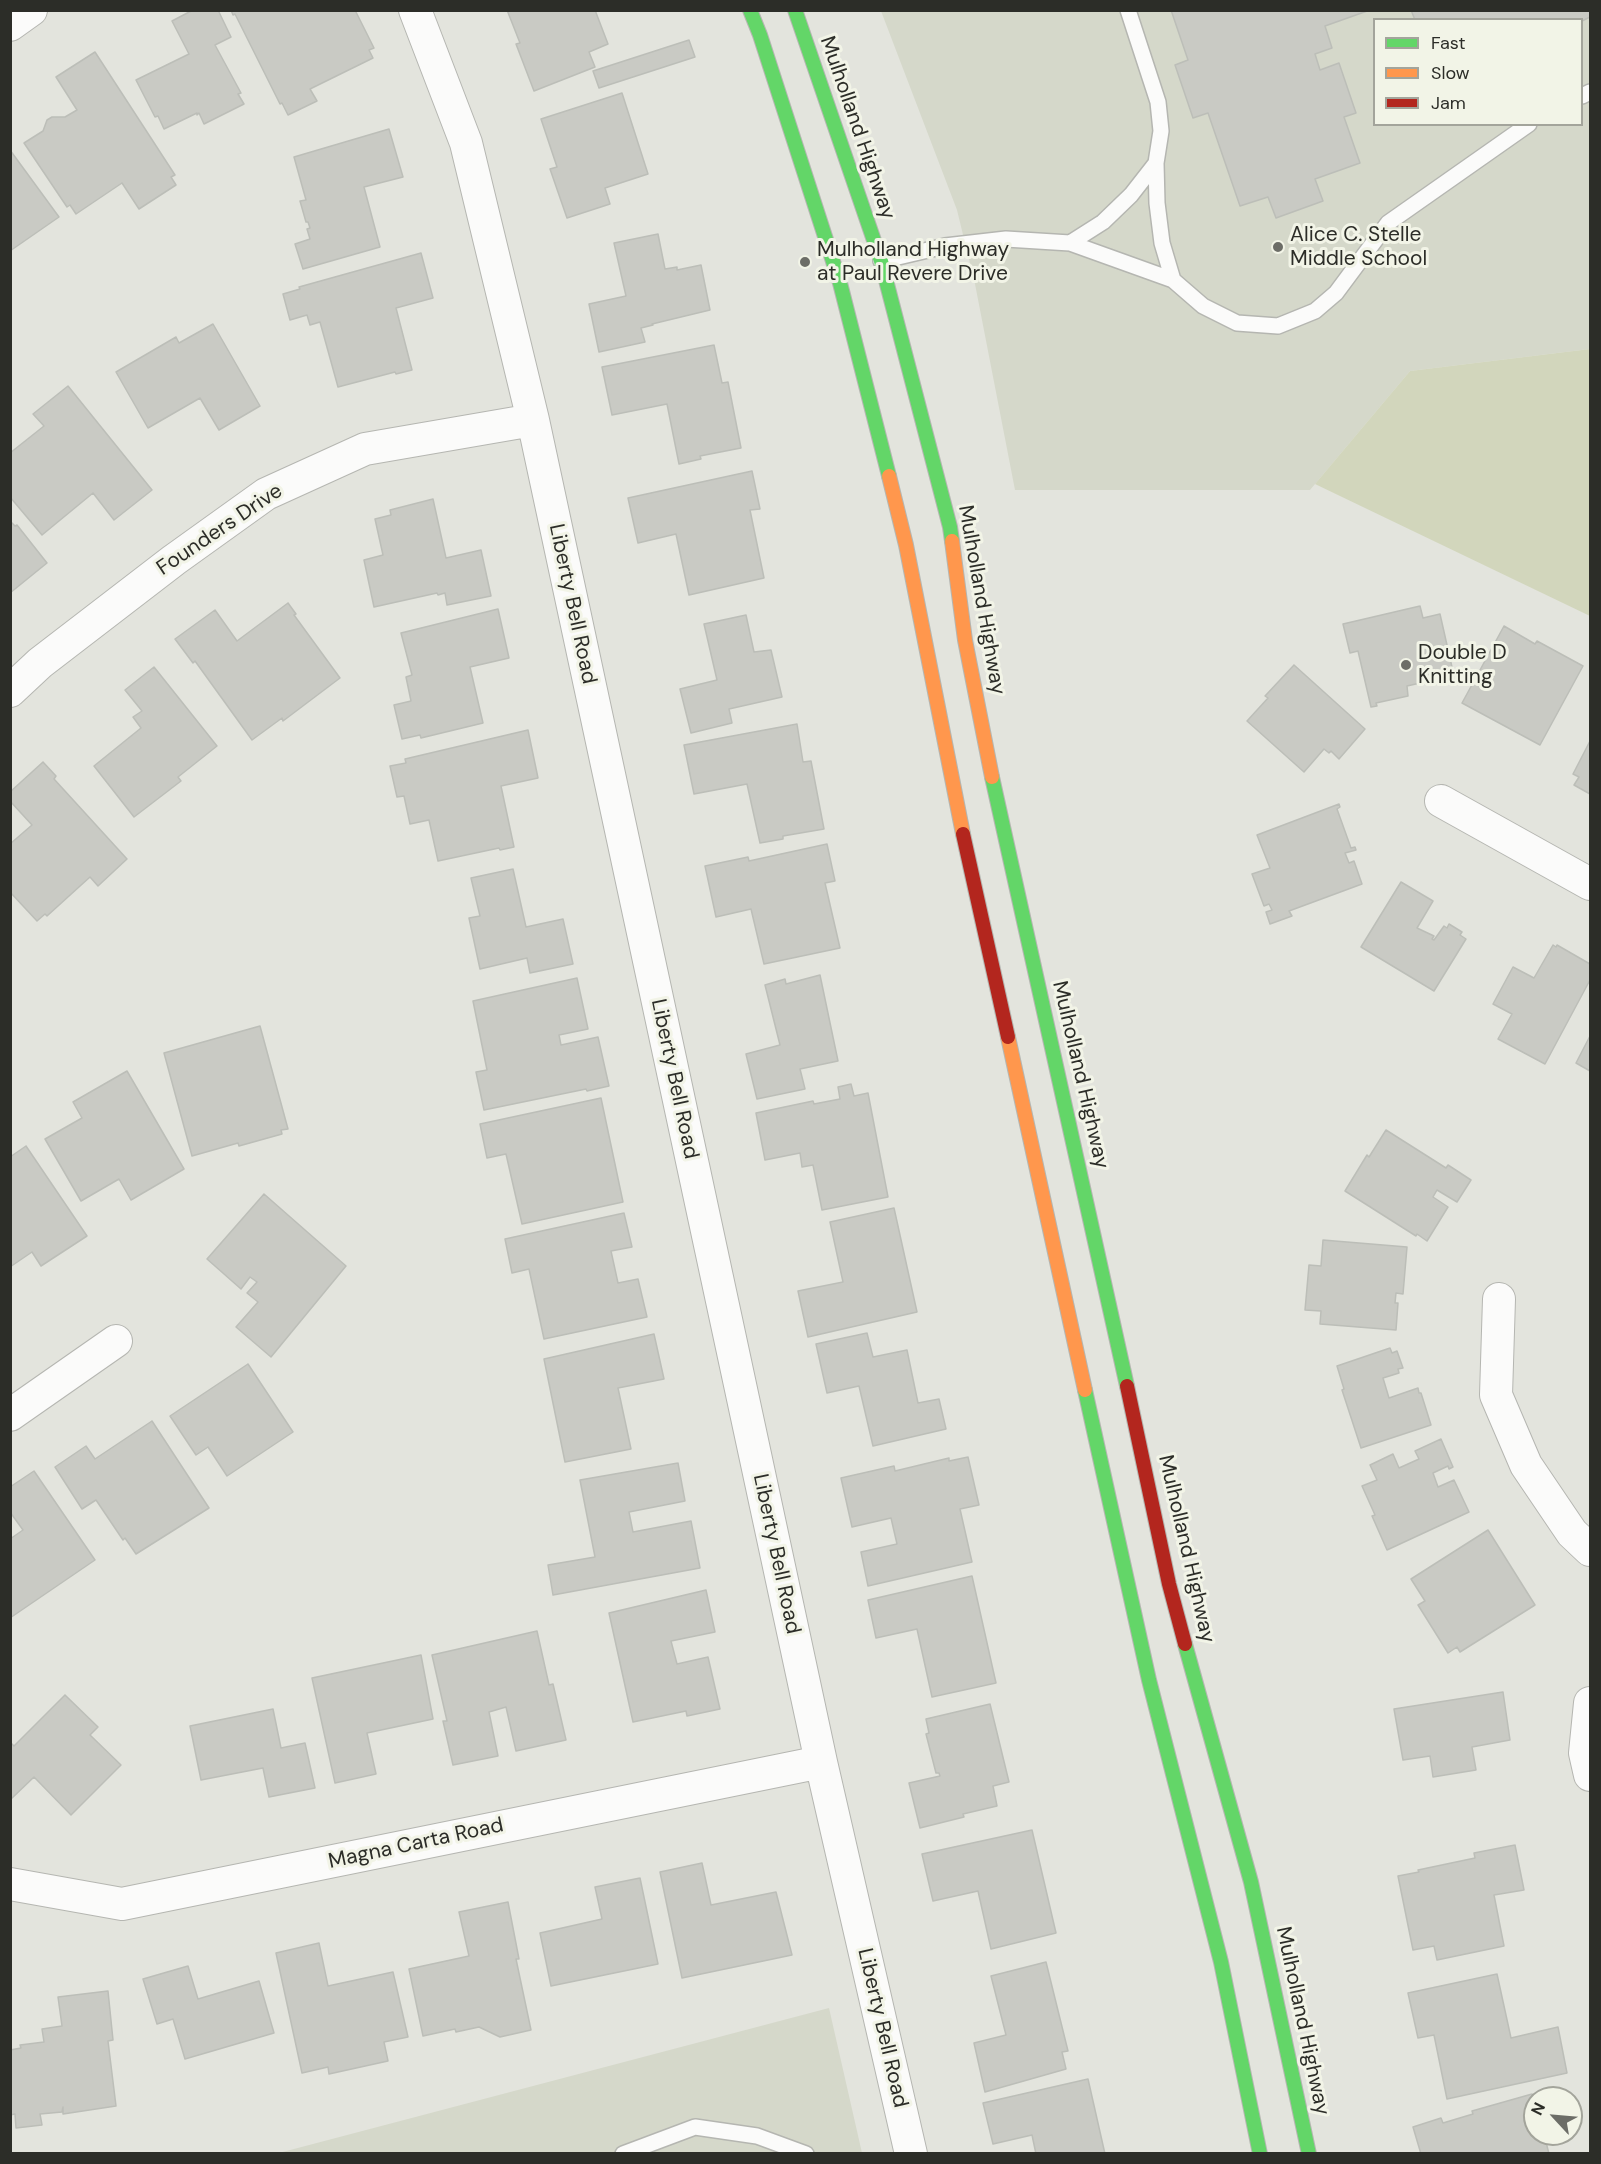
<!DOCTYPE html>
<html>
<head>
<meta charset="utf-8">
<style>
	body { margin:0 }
	#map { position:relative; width:1601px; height:2164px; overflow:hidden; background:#e3e4dd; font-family:"DM Sans",sans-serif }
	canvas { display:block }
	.frame { position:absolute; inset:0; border:12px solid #2c2d28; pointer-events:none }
	.legend { position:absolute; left:1373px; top:18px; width:210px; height:108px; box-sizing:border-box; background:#f2f4e7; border:2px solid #a3a49b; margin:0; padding:8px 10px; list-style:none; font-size:18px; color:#2c2d28 }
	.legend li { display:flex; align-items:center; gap:12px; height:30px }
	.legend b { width:30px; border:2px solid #a3a49b }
	.north { position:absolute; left:1523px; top:2086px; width:60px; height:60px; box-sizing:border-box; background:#f2f4e7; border:2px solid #a3a49b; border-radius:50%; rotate:296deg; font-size:16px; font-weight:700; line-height:24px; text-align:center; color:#2c2d28 }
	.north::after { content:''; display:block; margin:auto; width:21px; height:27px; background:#6c6d67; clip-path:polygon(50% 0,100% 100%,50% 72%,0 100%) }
</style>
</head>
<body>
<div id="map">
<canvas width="1601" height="2164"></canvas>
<div class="frame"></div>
<ul class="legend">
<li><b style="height:8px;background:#63d668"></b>Fast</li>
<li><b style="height:8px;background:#ff974d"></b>Slow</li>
<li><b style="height:8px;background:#b3261e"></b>Jam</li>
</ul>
<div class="north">N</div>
</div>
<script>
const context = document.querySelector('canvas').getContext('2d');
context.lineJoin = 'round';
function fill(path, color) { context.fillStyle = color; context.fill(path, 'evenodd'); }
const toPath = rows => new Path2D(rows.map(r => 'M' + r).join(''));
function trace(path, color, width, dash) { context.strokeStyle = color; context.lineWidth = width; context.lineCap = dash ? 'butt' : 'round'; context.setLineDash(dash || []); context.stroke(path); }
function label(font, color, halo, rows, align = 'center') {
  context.font = font + ' "DM Sans",sans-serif'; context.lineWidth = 6; context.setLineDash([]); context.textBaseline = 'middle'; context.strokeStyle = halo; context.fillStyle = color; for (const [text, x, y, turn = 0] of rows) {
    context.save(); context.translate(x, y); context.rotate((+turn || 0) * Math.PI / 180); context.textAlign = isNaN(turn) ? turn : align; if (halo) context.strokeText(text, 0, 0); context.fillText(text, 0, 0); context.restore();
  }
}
fill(toPath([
	[881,11,1590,11,1590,349,1410,371,1310,490,1015,490,975,284,957,210],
	[1374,20,1582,20,1582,124,1374,124],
	[829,2008,862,2153,275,2154]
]), '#d5d8ca');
fill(toPath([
	[1590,349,1590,616,1315,484,1410,371]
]), '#d2d6bc');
const building = toPath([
	[193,10,218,10,231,37,215,45,241,93,238,94,244,104,204,124,199,113,197,115,197,113,164,129,158,116,155,117,136,80,189,54,172,21,193,10],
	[231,10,355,10,374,48,369,50,373,58,310,89,317,101,288,115,282,103,280,104,235,14,233,15,231,10],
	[507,10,595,10,608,44,589,52,595,67,534,91,516,44,520,43,507,10],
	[1171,10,1370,10,1325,26,1332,48,1315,54,1320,70,1339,63,1356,113,1344,117,1360,163,1315,179,1323,201,1276,218,1268,197,1240,206,1208,113,1193,118,1175,65,1188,60,1171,10],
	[1411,10,1590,10,1590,17,1582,21,1558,19,1415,20,1411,10],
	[689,40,695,57,599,88,593,71,689,40],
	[95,52,175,175,171,177,176,185,139,209,122,183,76,214,70,205,67,207,24,143,43,131,47,120,52,117,65,117,77,110,56,77,95,52],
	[622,93,648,174,605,188,610,204,567,218,550,169,557,167,541,119,622,93],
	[389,129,403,177,364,187,380,247,303,269,295,244,310,239,307,229,310,228,308,222,306,222,300,201,306,200,294,157,389,129],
	[10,150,59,217,10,251,10,150],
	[658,234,665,269,677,267,677,270,701,265,710,310,652,324,653,325,641,328,645,342,599,352,589,304,626,296,614,243,658,234],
	[421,253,433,298,396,308,412,370,396,374,395,372,338,387,320,322,310,325,307,315,290,320,283,294,300,289,299,287,421,253],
	[213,324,260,406,219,430,200,398,148,428,116,372,176,337,179,343,213,324],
	[714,345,722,383,728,382,741,448,700,456,701,459,679,464,667,404,612,415,602,367,714,345],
	[68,386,152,490,114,520,93,493,42,535,10,497,10,453,44,426,33,414,68,386],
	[752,471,760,509,750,510,764,578,689,595,676,534,638,543,628,498,752,471],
	[433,499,446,558,481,550,491,596,447,605,445,593,438,595,437,593,374,607,364,560,383,555,375,519,391,515,390,510,433,499],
	[10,521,15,526,17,525,47,563,10,593,10,521],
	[288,603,296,614,294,615,340,678,283,721,282,718,252,740,195,661,193,663,175,639,215,610,237,641,288,603],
	[1420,606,1423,618,1440,614,1454,676,1450,677,1451,680,1430,685,1429,681,1407,686,1408,696,1376,703,1377,706,1371,707,1358,651,1350,653,1343,624,1420,606],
	[498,609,509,658,470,667,483,723,421,738,420,735,402,739,394,705,411,701,406,677,412,675,401,633,498,609],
	[746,615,754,652,771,650,782,697,729,709,732,723,691,733,680,689,717,680,704,624,746,615],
	[1504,626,1535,644,1537,641,1583,666,1540,745,1462,703,1504,626],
	[1294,665,1365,729,1339,759,1331,751,1329,753,1324,749,1304,772,1247,721,1268,698,1265,696,1294,665],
	[154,667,217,746,178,777,181,781,134,817,94,766,141,728,133,717,142,711,125,690,154,667],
	[797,724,803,762,811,761,824,829,783,836,783,839,760,843,747,784,694,794,684,745,797,724],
	[528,730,538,778,501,786,514,847,500,850,499,848,438,861,429,820,410,824,404,796,397,797,390,766,406,763,405,759,528,730],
	[1590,741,1590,794,1574,785,1579,777,1573,774,1590,741],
	[43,762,56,776,54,779,127,859,98,886,90,877,47,916,45,914,37,921,10,892,10,844,32,825,10,801,10,792,43,762],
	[1339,804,1340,807,1337,809,1351,848,1355,847,1356,850,1345,853,1349,863,1354,861,1362,884,1289,911,1292,916,1270,924,1266,912,1272,910,1269,904,1264,906,1252,874,1270,868,1257,835,1339,804],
	[827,844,835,881,825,883,840,948,764,964,751,909,716,917,705,866,748,857,749,861,827,844],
	[513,869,526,927,563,919,573,964,530,973,527,958,480,969,469,918,480,916,471,878,513,869],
	[1401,882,1433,901,1417,928,1434,936,1432,939,1434,940,1444,926,1447,928,1449,924,1462,932,1460,935,1466,939,1434,991,1361,947,1401,882],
	[1553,945,1556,947,1557,945,1590,964,1590,980,1545,1064,1498,1039,1512,1014,1493,1004,1513,967,1534,978,1553,945],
	[820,975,838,1061,800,1069,805,1089,757,1099,746,1054,780,1045,765,985,785,979,786,984,820,975],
	[577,978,588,1029,559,1035,561,1045,598,1037,609,1086,587,1091,586,1089,484,1110,476,1072,487,1070,473,1001,577,978],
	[260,1026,288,1129,281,1130,282,1134,239,1146,238,1143,192,1156,164,1053,260,1026],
	[1590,1036,1590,1071,1576,1063,1590,1036],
	[127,1071,184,1169,131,1200,119,1179,81,1201,45,1139,82,1118,73,1102,127,1071],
	[851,1084,854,1096,868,1093,888,1197,822,1210,813,1165,802,1167,800,1153,765,1160,756,1113,813,1101,814,1104,840,1099,838,1087,851,1084],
	[601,1098,623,1202,522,1224,506,1154,487,1158,480,1124,601,1098],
	[1386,1130,1446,1168,1448,1165,1471,1180,1457,1202,1437,1190,1433,1197,1448,1207,1427,1241,1417,1234,1416,1236,1345,1191,1367,1155,1369,1157,1386,1130],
	[26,1146,87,1236,41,1266,32,1252,10,1267,10,1157,26,1146],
	[264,1194,346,1266,271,1357,236,1327,258,1302,247,1293,257,1282,250,1277,241,1289,207,1259,264,1194],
	[894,1208,917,1312,808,1337,798,1291,843,1282,830,1222,894,1208],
	[624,1213,632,1247,611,1251,618,1283,638,1279,647,1317,544,1339,529,1269,512,1273,505,1239,624,1213],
	[1323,1240,1407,1247,1403,1294,1396,1293,1395,1303,1398,1303,1396,1330,1320,1324,1321,1311,1305,1310,1309,1265,1321,1266,1323,1240],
	[867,1333,873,1357,907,1350,918,1403,939,1399,946,1429,873,1446,859,1386,827,1393,816,1344,867,1333],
	[654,1334,664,1379,618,1388,631,1449,565,1462,544,1359,654,1334],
	[1390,1348,1392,1353,1397,1351,1403,1368,1398,1369,1399,1373,1383,1378,1389,1398,1418,1388,1419,1393,1421,1393,1431,1425,1361,1448,1342,1390,1344,1389,1337,1366,1390,1348],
	[248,1364,293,1432,227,1476,208,1447,196,1455,170,1416,248,1364],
	[152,1421,209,1508,136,1554,125,1538,123,1540,96,1500,82,1509,55,1467,86,1446,95,1459,152,1421],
	[1441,1439,1453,1467,1449,1469,1448,1466,1433,1473,1438,1487,1454,1480,1469,1512,1387,1550,1372,1516,1375,1515,1362,1486,1377,1480,1370,1465,1393,1454,1399,1468,1419,1459,1415,1451,1441,1439],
	[968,1457,979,1505,960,1509,972,1562,868,1586,861,1552,897,1544,891,1518,852,1527,841,1478,894,1466,895,1471,949,1458,949,1461,968,1457],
	[678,1463,685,1501,629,1512,633,1532,691,1521,700,1568,553,1595,548,1565,595,1557,580,1480,678,1463],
	[34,1471,95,1560,10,1618,10,1539,23,1530,10,1512,10,1487,34,1471],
	[1488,1530,1535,1605,1460,1652,1457,1647,1448,1653,1418,1605,1425,1601,1411,1579,1488,1530],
	[972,1576,996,1683,932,1697,917,1629,876,1638,868,1600,972,1576],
	[706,1590,715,1632,671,1641,677,1664,708,1657,720,1709,687,1716,686,1711,633,1722,609,1613,706,1590],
	[537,1631,549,1685,553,1684,566,1740,516,1751,506,1707,489,1712,498,1756,453,1765,443,1721,447,1721,432,1655,537,1631],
	[421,1655,433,1719,367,1733,376,1774,335,1783,312,1678,421,1655],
	[1503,1692,1510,1740,1472,1747,1476,1770,1433,1777,1430,1756,1403,1760,1394,1709,1503,1692],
	[65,1695,98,1727,90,1735,121,1765,71,1815,34,1777,10,1800,10,1742,14,1746,65,1695],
	[990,1704,1009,1782,993,1786,997,1806,963,1814,964,1817,920,1828,909,1783,940,1776,939,1773,936,1773,926,1734,929,1733,926,1719,990,1704],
	[273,1709,281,1748,305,1743,315,1788,269,1797,263,1768,201,1780,190,1726,273,1709],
	[1032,1830,1056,1933,991,1949,978,1891,933,1901,922,1854,1032,1830],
	[1515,1845,1524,1890,1494,1895,1504,1946,1437,1960,1434,1946,1413,1950,1398,1876,1419,1872,1418,1870,1475,1858,1474,1853,1515,1845],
	[702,1863,711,1905,776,1892,792,1955,682,1978,660,1872,702,1863],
	[640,1878,658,1964,551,1986,540,1933,602,1919,595,1887,640,1878],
	[508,1902,519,1959,516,1959,531,2030,500,2037,479,2027,456,2032,455,2029,423,2036,409,1969,469,1956,459,1912,508,1902],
	[319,1943,328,1986,393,1972,408,2037,384,2042,388,2061,329,2074,328,2067,302,2073,276,1953,319,1943],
	[1046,1962,1068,2051,1062,2052,1066,2069,985,2092,974,2043,1006,2035,991,1976,1046,1962],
	[188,1966,198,1999,259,1981,274,2033,185,2059,173,2019,157,2024,143,1979,188,1966],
	[1497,1974,1511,2038,1558,2027,1567,2073,1447,2099,1434,2035,1418,2038,1408,1993,1497,1974],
	[108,1991,113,2040,108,2041,116,2106,63,2114,63,2107,62,2112,40,2114,42,2125,16,2128,15,2114,10,2115,10,2050,21,2048,20,2045,44,2042,42,2029,62,2026,58,1997,108,1991],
	[1088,2079,1105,2154,1036,2154,1032,2135,993,2144,983,2103,1088,2079],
	[1532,2094,1535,2104,1535,2134,1544,2134,1549,2154,1421,2154,1413,2127,1441,2118,1443,2123,1473,2114,1472,2111,1532,2094]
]);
fill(building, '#c9cac4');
trace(building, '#bcbeb8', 1.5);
const lane = toPath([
	[1128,10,1158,102,1161,131,1156,163,1157,203,1162,243,1173,280],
	[1582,96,1590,92],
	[1070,243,1103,222,1131,195,1156,163],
	[881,261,945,246,1006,239,1070,243,1173,280,1203,306,1237,323,1278,326,1315,311,1336,293,1388,223,1529,124],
	[623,2154,695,2127,757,2136,806,2154]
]);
const street = toPath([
	[415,10,466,143,533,420,821,1762,911,2154],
	[10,25,31,10],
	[10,691,40,663,174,560,266,494,365,449,533,420],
	[1441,801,1590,884],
	[1499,1299,1496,1395,1526,1465,1572,1533,1590,1550],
	[10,1415,116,1341],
	[1590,1703,1585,1753,1590,1775],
	[10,1884,122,1904,821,1762]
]);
const fast = toPath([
	[750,10,760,35,840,283,889,476],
	[795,10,881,261,950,527,952,541],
	[992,777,1127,1386],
	[1085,1390,1149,1680,1221,1962,1260,2154],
	[1185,1644,1251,1882,1309,2154]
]);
const slow = toPath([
	[889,476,906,545,963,834],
	[952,541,965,640,992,777],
	[1008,1037,1085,1390]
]);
const jam = toPath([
	[963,834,1008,1037],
	[1127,1386,1169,1584,1185,1644]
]);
trace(lane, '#b5b6b1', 18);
trace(street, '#b5b6b1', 34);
trace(fast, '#b5b6b1', 16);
trace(slow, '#b5b6b1', 16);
trace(jam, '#b5b6b1', 16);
trace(lane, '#fbfbfa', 15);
trace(street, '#fbfbfa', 32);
trace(fast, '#63d668', 14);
trace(slow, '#ff974d', 14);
trace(jam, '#b3261e', 14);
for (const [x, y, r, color] of [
	[1278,247,6,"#6c6d67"],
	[805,262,6,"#6c6d67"],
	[1406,665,6,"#6c6d67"]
]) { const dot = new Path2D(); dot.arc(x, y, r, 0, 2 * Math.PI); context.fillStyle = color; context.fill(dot); trace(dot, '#f2f4e7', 2); }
label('21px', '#2c2d28', '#f2f4e7', [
	["Mulholland Highway",857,128,71],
	["Founders Drive",220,530,-34],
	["Mulholland Highway",981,600,80],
	["Liberty Bell Road",572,604,78],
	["Mulholland Highway",1080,1075,77],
	["Liberty Bell Road",674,1079,78],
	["Mulholland Highway",1186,1549,77],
	["Liberty Bell Road",776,1554,78],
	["Magna Carta Road",416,1844,-12],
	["Mulholland Highway",1302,2021,78],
	["Liberty Bell Road",882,2028,77]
]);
label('21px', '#2c2d28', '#f2f4e7', [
	["Alice C. Stelle",1290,235],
	["Middle School",1290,259],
	["Mulholland Highway",817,250],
	["at Paul Revere Drive",817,274],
	["Double D",1418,653],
	["Knitting",1418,677]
], 'left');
</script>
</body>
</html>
